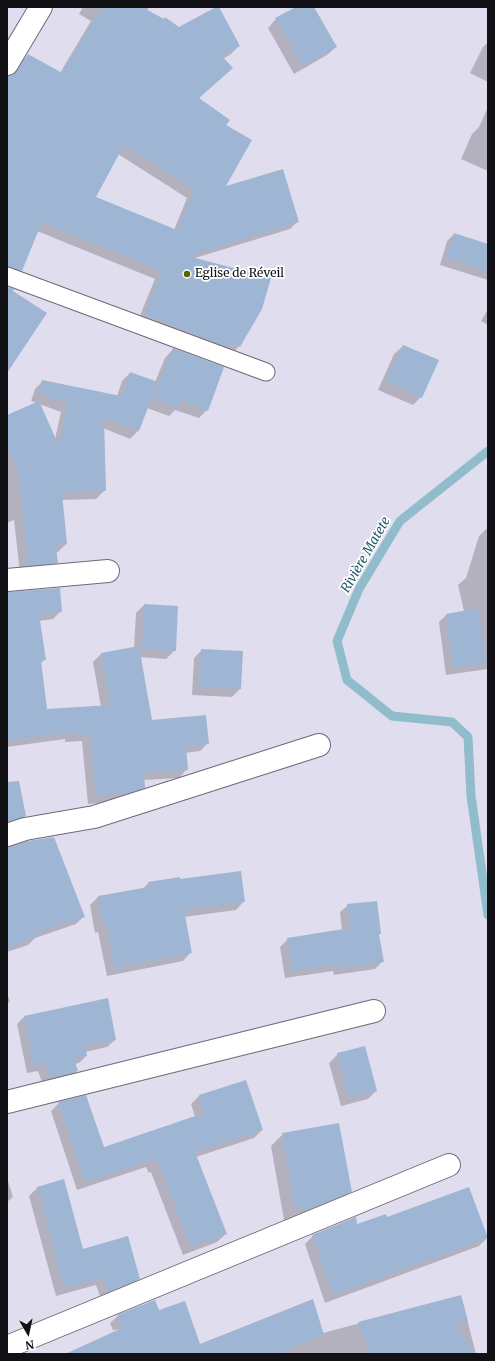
<!DOCTYPE html>
<html>
<head>
<meta charset="utf-8">
<style>
	body { margin:0 }
	#map { position:relative; width:495px; height:1361px; overflow:hidden; background:#e0deee; font-family:Merriweather,serif }
	canvas { display:block }
	.frame { position:absolute; inset:0; border:8px solid #101015; pointer-events:none }
	.north { position:absolute; left:8px; top:1313px; width:40px; height:40px; -webkit-text-stroke:3px #fff; paint-order:stroke; rotate:171deg; font-size:11px; font-weight:700; line-height:16px; text-align:center; color:#101015 }
	.north::after { content:''; display:block; margin:auto; width:14px; height:18px; background:#101015; clip-path:polygon(50% 0,100% 100%,50% 72%,0 100%) }
</style>
</head>
<body>
<div id="map">
<canvas width="495" height="1361"></canvas>
<div class="frame"></div>
<div class="north">N</div>
</div>
<script>
const context = document.querySelector('canvas').getContext('2d');
context.lineJoin = 'round';
function fill(path, color) { context.fillStyle = color; context.fill(path, 'evenodd'); }
const toPath = rows => new Path2D(rows.map(r => 'M' + r).join(''));
function trace(path, color, width, dash) { context.strokeStyle = color; context.lineWidth = width; context.lineCap = dash ? 'butt' : 'round'; context.setLineDash(dash || []); context.stroke(path); }
function label(font, color, halo, rows, align = 'center') {
  context.font = font + ' Merriweather,serif'; context.lineWidth = 3.5; context.setLineDash([]); context.textBaseline = 'middle'; context.strokeStyle = halo; context.fillStyle = color; for (const [text, x, y, turn = 0] of rows) {
    context.save(); context.translate(x, y); context.rotate((+turn || 0) * Math.PI / 180); context.textAlign = isNaN(turn) ? turn : align; if (halo) context.strokeText(text, 0, 0); context.fillText(text, 0, 0); context.restore();
  }
}
fill(toPath([
	[83,7,149,7,117,61,239,46,231,54,223,59,232,68,198,99,225,125,224,188,298,221,290,229,195,258,261,308,239,346,231,355,137,323,155,279,37,231,21,270,13,278,7,276,7,81,12,76,20,63,28,55,60,73,91,21,79,14],
	[118,154,187,198,174,230,94,198],
	[298,7,313,7,336,47,327,55,294,74,268,28,276,19],
	[488,42,488,82,470,73,483,47],
	[488,107,488,171,461,159,472,134,479,127],
	[454,234,488,245,488,280,440,265,447,241],
	[488,309,488,325,481,321],
	[403,346,421,397,413,405,378,390,394,354],
	[173,349,207,410,199,418,175,410,169,416,147,408,138,431,130,439,103,428,105,490,96,499,62,500,66,544,58,552,55,552,56,563,48,571,20,573,14,520,7,523,7,416,37,403,31,401,35,389,43,381,117,396,122,381,130,373,155,382,165,358],
	[39,404,61,412,55,439],
	[486,529,488,530,488,669,446,675,439,622,446,615,464,611,458,585,466,578,479,536],
	[7,593,61,611,53,619,39,621,44,660,40,664,47,710,101,707,93,662,101,654,134,648,136,613,144,605,175,650,166,659,140,657,151,721,208,743,200,751,185,753,187,769,179,778,143,780,144,787,136,795,119,801,88,804,82,741,65,742,65,739,7,747],
	[202,650,240,689,232,697,192,695,194,658],
	[7,799,25,816,16,824,7,827],
	[7,848,84,916,76,924,35,938,28,945,7,952],
	[179,880,244,901,236,910,184,917,191,952,183,961,107,976,98,932,95,933,90,905,98,897,142,889,149,883],
	[348,905,378,934,383,961,375,969,334,975,333,971,285,978,280,947,288,939,342,931,340,912],
	[7,994,10,1001,7,1004],
	[24,1017,115,1040,107,1047,85,1052,86,1056,79,1063,75,1064,77,1071,70,1079,43,1085,38,1071,27,1073,17,1024],
	[338,1054,376,1091,368,1099,341,1106,329,1063],
	[246,1081,262,1130,254,1138,196,1157,226,1234,217,1242,183,1255,151,1172,149,1173,146,1167,77,1190,51,1111,59,1103,103,1148,195,1117,191,1104,199,1096],
	[283,1134,351,1191,339,1203,292,1219,284,1220,271,1146],
	[7,1178,13,1197,7,1202],
	[63,1180,82,1250,139,1279,131,1286,101,1299,96,1285,56,1296,29,1196,37,1188],
	[387,1219,488,1237,479,1246,325,1303,305,1244,313,1236],
	[461,1296,476,1354,74,1354,128,1329,113,1330,110,1323,118,1316,158,1311,200,1345,323,1333]
]), '#0003');
trace(toPath([
	[488,451,400,521,359,589,337,641,347,680,392,716,452,722,468,737,471,796,488,915]
]), '#91bccc', 9);
fill(toPath([
	[102,7,142,7,164,19,165,17,179,27,216,7,219,7,240,46,222,56,233,68,199,98,230,120,226,125,252,140,226,186,283,169,299,222,188,256,271,278,262,309,240,347,233,343,231,348,145,315,162,271,42,222,22,271,7,266,7,76,13,75,17,71,28,54,62,73],
	[124,145,195,190,177,230,96,197],
	[296,7,314,7,337,47,303,66,275,18],
	[454,233,488,244,488,271,446,258],
	[7,287,14,289,13,291,47,313,7,373],
	[403,345,439,360,422,398,386,381],
	[173,348,224,367,208,411,181,400,178,408,153,399],
	[130,372,158,382,139,431,104,418,106,491,62,493,67,544,56,546,58,563,28,566,18,472,7,447,7,415,39,401,59,446,68,404,39,393,42,380,121,396],
	[60,588,62,612,39,614,46,660,41,661,47,709,110,705,101,653,139,646,152,720,206,715,209,744,186,746,188,770,144,773,145,788,128,793,96,796,90,734,73,735,73,732,7,741,7,592],
	[144,604,178,606,176,651,142,649],
	[479,608,486,664,453,668,446,614],
	[201,649,243,651,241,689,199,687],
	[19,781,26,816,7,822,7,782],
	[54,837,85,917,35,933,37,937,7,948,7,847,28,841],
	[241,871,245,902,184,910,192,953,115,968,106,924,103,925,98,896,149,887,148,882,180,877,180,879],
	[377,901,381,934,379,934,384,962,341,968,340,964,292,971,287,938,350,928,347,904],
	[108,998,116,1040,85,1046,87,1056,74,1059,78,1071,50,1078,46,1064,34,1066,24,1016],
	[365,1046,377,1091,349,1098,337,1053],
	[246,1080,263,1130,195,1152,227,1234,191,1247,159,1165,157,1165,155,1159,85,1182,58,1102,86,1095,104,1147,204,1113,199,1095],
	[339,1123,352,1192,304,1211,303,1208,295,1210,282,1133],
	[64,1179,83,1249,128,1236,140,1279,108,1292,103,1278,64,1288,37,1187],
	[469,1187,488,1238,333,1295,312,1235,356,1217,357,1224,386,1214,387,1217],
	[461,1295,468,1321,456,1324,475,1354,370,1354,358,1322],
	[313,1299,324,1335,277,1354,65,1354,122,1328,117,1315,155,1300,159,1310,185,1301,200,1344]
]), '#9fb5d4');
const service = toPath([
	[7,276,266,372]
]);
const minor = toPath([
	[7,64,41,7],
	[7,580,108,571],
	[7,835,25,829,94,817,319,745],
	[7,1102,374,1011],
	[7,1347,449,1165]
]);
trace(service, '#6c6a78', 19);
trace(minor, '#6c6a78', 24);
trace(service, '#fff', 17);
trace(minor, '#fff', 22);
for (const [x, y, r, color] of [
	[187,274,4,"#586304"]
]) { const dot = new Path2D(); dot.arc(x, y, r, 0, 2 * Math.PI); context.fillStyle = color; context.fill(dot); trace(dot, '#fff', 1.5); }
label('12px', '#101015', '#fff', [
	["Eglise de Réveil",195,274]
], 'left');
label('italic 13px', '#1d5668', '#fff', [
	["Rivière Matete",366,555,-60]
]);
</script>
</body>
</html>
